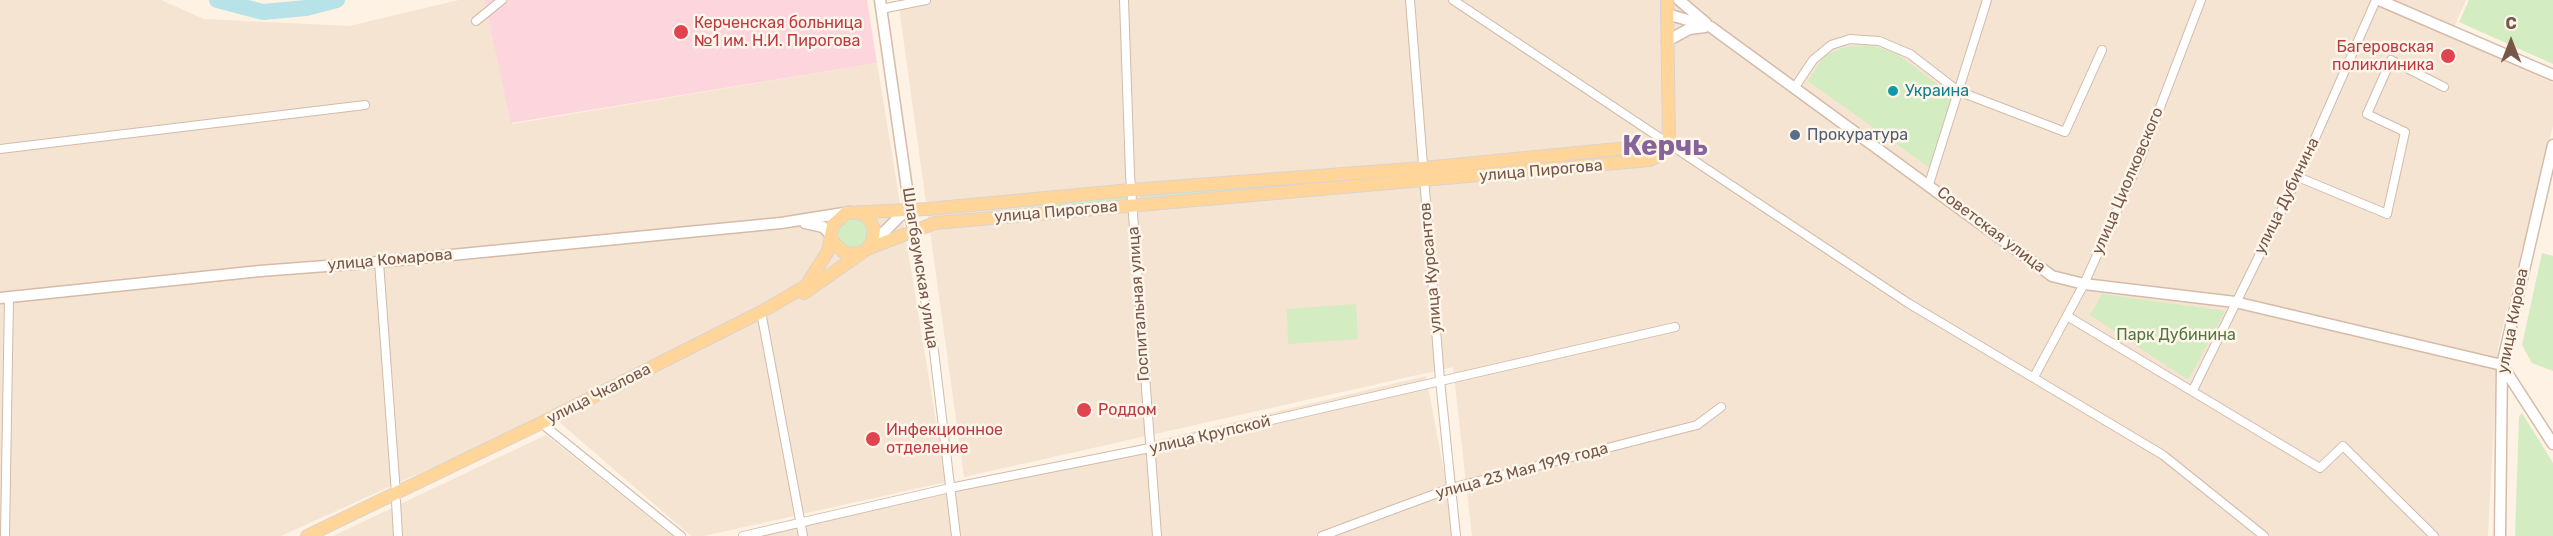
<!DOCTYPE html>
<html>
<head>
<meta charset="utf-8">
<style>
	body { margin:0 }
	#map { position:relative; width:2553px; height:536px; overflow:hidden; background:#fdf2e3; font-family:Rubik,sans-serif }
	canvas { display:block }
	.north { position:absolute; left:2481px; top:12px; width:60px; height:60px; -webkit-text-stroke:4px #fff6eb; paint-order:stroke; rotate:0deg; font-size:16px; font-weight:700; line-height:24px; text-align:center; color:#775748 }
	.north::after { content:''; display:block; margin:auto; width:21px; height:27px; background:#775748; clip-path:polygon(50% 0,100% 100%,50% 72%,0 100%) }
</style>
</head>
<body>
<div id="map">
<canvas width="2553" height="536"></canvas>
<div class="north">С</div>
</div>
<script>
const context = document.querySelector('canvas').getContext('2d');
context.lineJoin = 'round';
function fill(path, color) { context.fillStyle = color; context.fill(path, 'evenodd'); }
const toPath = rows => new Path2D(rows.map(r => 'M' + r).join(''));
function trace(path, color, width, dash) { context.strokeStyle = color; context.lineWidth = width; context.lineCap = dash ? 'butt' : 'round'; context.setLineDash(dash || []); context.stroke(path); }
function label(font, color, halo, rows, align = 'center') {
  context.font = font + ' Rubik,sans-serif'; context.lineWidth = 5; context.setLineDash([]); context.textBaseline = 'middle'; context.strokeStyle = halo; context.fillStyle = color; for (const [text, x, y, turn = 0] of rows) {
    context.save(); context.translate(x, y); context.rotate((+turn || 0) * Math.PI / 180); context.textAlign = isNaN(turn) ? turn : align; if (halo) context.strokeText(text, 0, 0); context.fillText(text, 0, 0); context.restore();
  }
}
fill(toPath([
	[0,0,161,0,204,19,349,26,459,0,484,0,512,124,877,63,946,482,704,536,691,536,550,414,281,536,0,536],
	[898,0,2466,0,2450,36,2553,83,2553,126,2498,347,2488,536,1472,536,1453,367,964,477],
	[1426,376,1456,536,757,536],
	[546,435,673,536,333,536]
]), '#f5e4d1');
fill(toPath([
	[484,0,867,0,877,63,511,123]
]), '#fcd6dc');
fill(toPath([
	[2469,0,2553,0,2553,64,2459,22],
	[1871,45,1897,54,1952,95,1929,167,1808,81,1824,56,1845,47],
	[1414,174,1143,199,1137,193],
	[1127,194,1127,200,1123,201,953,212],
	'838 233a15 15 0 1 1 30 0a15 15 0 1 1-30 0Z',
	[2542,253,2553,256,2553,371,2532,363,2522,345],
	[2102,294,2225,311,2188,380,2090,315],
	[1356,304,1358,339,1288,344,1287,309],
	[2522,413,2553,463,2553,536,2515,536,2519,417]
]), '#d4ecc1');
trace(toPath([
	[217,0,263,12,306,8,337,0]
]), '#b7e3e8', 16);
const street = toPath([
	[1124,0,1130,174,1157,536],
	[1410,0,1440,380,1456,536],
	[1453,0,1908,303,2163,455,2264,536],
	[881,9,926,0],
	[476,21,502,0],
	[1795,87,1813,60,1831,45,1850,39,1879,41,1910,54,1958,91,2065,132,2102,50],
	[0,149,365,105],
	[2298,177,2387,214,2405,132,2367,114,2391,60,2444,87],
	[1929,184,1987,0],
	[913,231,934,351,956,536],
	[379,262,396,494],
	[2067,316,2320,468,2343,446,2434,536],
	[762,317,803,536],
	[2034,377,2084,284,2141,157,2201,0],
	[2193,390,2298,177,2376,0],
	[546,427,681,536],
	[396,501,398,536],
	[5,536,9,298],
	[743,536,950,488,1150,448,1675,327],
	[1322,536,1451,488,1697,425,1721,407]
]);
const secondary = toPath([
	[880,0,913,231],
	[1679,0,1706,23],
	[2379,0,2553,75],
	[1667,14,1711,27,1719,33,2052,276,2084,284,2235,302,2502,365],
	[1667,41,1689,29,1705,27],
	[805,223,823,227,831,235],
	[870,246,900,216,910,211],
	[0,298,260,271,379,262,781,223,850,212],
	[2502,365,2553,444],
	[2500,536,2502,365,2553,145]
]);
const primary = toPath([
	[1667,0,1669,144],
	[858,212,869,218,874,229,872,242,867,249],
	[832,241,846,254,861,253],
	[804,293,867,249,935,223,1650,160,1660,155,1669,144],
	[307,536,541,423,761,312,806,286,828,251,833,225,846,213,928,209,1131,190,1423,168,1669,144]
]);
trace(street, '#d1bbac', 10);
trace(secondary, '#d5bba9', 13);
trace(primary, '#dcd3cf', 14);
trace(street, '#fff', 8);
trace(secondary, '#fff', 10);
trace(primary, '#ffd599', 12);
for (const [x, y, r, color] of [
	[681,32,8,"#e0444e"],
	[2448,56,8,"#e0444e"],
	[1893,91,6,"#0f9aa8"],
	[1795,135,6,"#5c6f8a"],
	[1084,410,8,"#e0444e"],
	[873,439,8,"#e0444e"]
]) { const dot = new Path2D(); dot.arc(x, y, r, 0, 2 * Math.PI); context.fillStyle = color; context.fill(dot); trace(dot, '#fff6eb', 2); }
label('16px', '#be3a42', '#fff6eb', [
	["Керченская больница",694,23],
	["№1 им. Н.И. Пирогова",694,41],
	["Багеровская",2434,47,"right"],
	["поликлиника",2434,65,"right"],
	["Роддом",1098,410],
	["Инфекционное",886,430],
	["отделение",886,448]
], 'left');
label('16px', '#0d838f', '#fff6eb', [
	["Украина",1905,91]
], 'left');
label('16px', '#4e5e75', '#fff6eb', [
	["Прокуратура",1807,135]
], 'left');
label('16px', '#775748', '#fff6eb', [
	["улица Пирогова",1541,171,-5],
	["улица Циолковского",2128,181,-67],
	["улица Дубинина",2287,196,-64],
	["улица Пирогова",1056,212,-5],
	["Советская улица",1991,230,37],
	["улица Комарова",390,260,-5],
	["Шлагбаумская улица",920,268,81],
	["улица Курсантов",1431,268,-95],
	["Госпитальная улица",1139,304,-94],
	["улица Кирова",2513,321,-79],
	["улица Чкалова",599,394,-27],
	["улица Крупской",1210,435,-13],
	["улица 23 Мая 1919 года",1522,471,-15]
]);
label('16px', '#50783c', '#fff6eb', [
	["Парк Дубинина",2176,335]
]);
label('bold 28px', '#86639b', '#fff6eb', [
	["Керчь",1665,147]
]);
</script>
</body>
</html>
